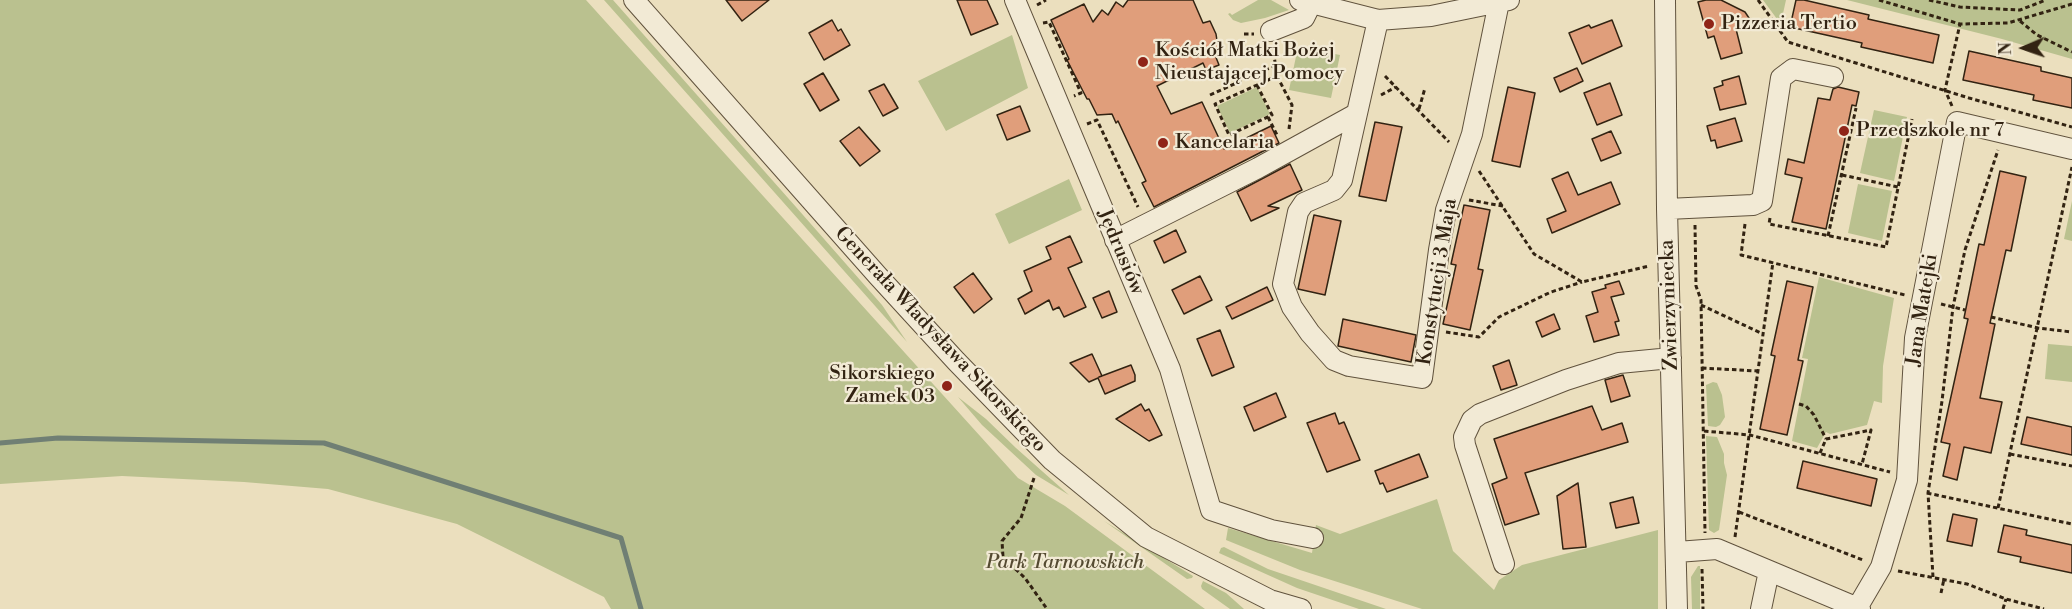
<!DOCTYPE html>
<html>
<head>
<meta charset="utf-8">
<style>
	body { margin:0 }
	#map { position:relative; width:2072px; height:609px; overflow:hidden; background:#ebdfbe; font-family:"Libre Bodoni",serif }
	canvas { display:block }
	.north { position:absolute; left:1994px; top:18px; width:60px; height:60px; -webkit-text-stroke:4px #f2ead5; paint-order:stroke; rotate:268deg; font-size:16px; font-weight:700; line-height:24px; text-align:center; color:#322312 }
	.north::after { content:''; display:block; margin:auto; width:21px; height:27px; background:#322312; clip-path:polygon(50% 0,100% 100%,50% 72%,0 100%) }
</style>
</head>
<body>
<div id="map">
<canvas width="2072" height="609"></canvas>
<div class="north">N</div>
</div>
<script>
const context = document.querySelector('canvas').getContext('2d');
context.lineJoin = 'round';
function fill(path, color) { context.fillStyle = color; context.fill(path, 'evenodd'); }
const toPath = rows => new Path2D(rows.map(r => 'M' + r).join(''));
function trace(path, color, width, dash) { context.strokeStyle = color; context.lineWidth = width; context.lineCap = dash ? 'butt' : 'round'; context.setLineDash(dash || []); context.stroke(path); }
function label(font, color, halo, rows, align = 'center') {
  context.font = font + ' "Libre Bodoni",serif'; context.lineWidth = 4.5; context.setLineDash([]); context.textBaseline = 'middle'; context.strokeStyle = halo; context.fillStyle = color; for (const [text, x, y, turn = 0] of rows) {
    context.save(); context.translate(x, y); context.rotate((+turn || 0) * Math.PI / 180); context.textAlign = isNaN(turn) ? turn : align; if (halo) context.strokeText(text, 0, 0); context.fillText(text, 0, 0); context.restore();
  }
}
fill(toPath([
	[0,0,586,0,1018,478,1065,506,1205,609,611,609,604,597,457,524,328,489,244,482,122,476,0,484],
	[604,0,613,0,796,207,882,305,907,342],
	[1258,0,1271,0,1289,10,1265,18,1241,23,1233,20,1228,14,1230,13,1232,15],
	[1763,0,1786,0,1782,18,1777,19],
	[1847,0,2072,0,2072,59,2002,39],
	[1012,35,1028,88,946,131,918,81],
	[1298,47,1340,55,1331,98,1289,90],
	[1257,87,1270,114,1230,133,1217,106],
	[1874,110,1907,117,1894,181,1860,173],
	[1069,179,1082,210,1009,244,995,214],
	[1858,184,1892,191,1882,241,1848,233],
	[2072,201,2072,241,2064,239],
	[1819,277,1894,298,1883,366,1882,403,1874,401,1867,425,1830,434,1826,432,1817,448,1792,441,1808,359,1802,358],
	[2048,344,2072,346,2072,382,2045,379],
	[1713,382,1717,383,1722,395,1725,417,1720,425,1716,427,1708,426,1706,385],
	[958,397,986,419,1016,448,1069,495,1036,475,982,425],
	[1706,436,1717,437,1724,454,1724,463,1727,475,1719,530,1714,533,1709,530],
	[1437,499,1453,551,1494,590,1499,580,1522,565,1658,530,1658,609,1422,609,1300,570,1226,540,1228,528,1312,553,1316,525,1340,534],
	[1104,521,1193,576,1192,578,1187,579],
	[1224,547,1268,569,1386,609,1359,609,1297,588,1219,553,1221,548],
	[1698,566,1700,566,1700,609,1692,609,1691,577],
	[1203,581,1226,593,1244,609,1230,609,1202,589,1201,586]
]), '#bac18f');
trace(toPath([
	[0,443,58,438,324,443,621,538,641,609]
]), '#707f74', 5);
const building = toPath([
	[726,0,769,0,742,21,726,0],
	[957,0,987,0,998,24,971,35,957,0],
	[1128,0,1193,0,1203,23,1210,21,1216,34,1219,54,1215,55,1219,65,1206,70,1203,63,1157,86,1171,114,1202,102,1224,149,1271,126,1279,143,1154,207,1142,183,1146,181,1118,121,1116,123,1112,114,1097,115,1089,99,1087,99,1067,60,1069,59,1051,20,1084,4,1093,22,1102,10,1108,15,1116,2,1123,7,1128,0],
	[1706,0,1721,0,1745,12,1753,24,1736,29,1742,53,1721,59,1714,36,1708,38,1698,2,1706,0],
	[1796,0,1804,0,1869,15,1868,19,1939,35,1933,63,1861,47,1862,43,1790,27,1796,0],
	[832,20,838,31,841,29,850,45,824,60,809,33,832,20],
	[1612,20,1622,46,1582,64,1569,33,1589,25,1591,28,1612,20],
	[1969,51,2041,67,2041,71,2072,78,2072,108,2033,100,2034,95,1963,80,1969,51],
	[1577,68,1583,81,1560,92,1554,78,1577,68],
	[823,73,839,100,820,111,804,84,823,73],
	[1739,76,1746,104,1720,110,1714,88,1723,85,1722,81,1739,76],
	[1610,83,1622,115,1597,125,1584,93,1610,83],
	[884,84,898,108,883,116,869,91,884,84],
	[1508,87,1535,93,1520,167,1492,161,1508,87],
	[1838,87,1859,92,1856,106,1852,105,1826,229,1792,222,1802,178,1785,174,1788,159,1804,163,1818,98,1830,100,1833,89,1838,87],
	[1020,106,1030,131,1007,140,997,115,1020,106],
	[1735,118,1742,141,1717,148,1715,140,1711,141,1707,126,1735,118],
	[1375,122,1402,127,1386,201,1359,196,1375,122],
	[859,127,880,151,860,166,840,141,859,127],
	[1611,131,1621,153,1601,161,1592,139,1611,131],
	[1290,164,1302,190,1268,206,1279,208,1251,221,1237,192,1290,164],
	[2000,171,2026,177,2011,251,2006,250,1990,323,1995,324,1980,398,2002,402,1991,453,1964,447,1957,480,1943,476,1950,444,1941,442,1968,319,1964,318,1979,244,1984,245,2000,171],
	[1568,172,1578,195,1611,182,1620,204,1552,233,1547,219,1566,211,1552,179,1568,172],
	[1464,205,1490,210,1478,269,1483,270,1470,330,1443,324,1456,265,1451,264,1464,205],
	[1314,215,1341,221,1325,295,1298,289,1314,215],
	[1176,230,1186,252,1164,263,1154,241,1176,230],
	[1070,236,1082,262,1068,268,1086,307,1064,317,1059,307,1053,310,1049,300,1025,314,1018,299,1032,291,1024,271,1051,259,1046,247,1070,236],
	[973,273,992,299,974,313,954,287,973,273],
	[1200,276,1212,300,1184,314,1172,290,1200,276],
	[1619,281,1624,294,1611,297,1619,321,1615,322,1619,335,1594,342,1586,316,1598,312,1592,292,1606,288,1605,285,1619,281],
	[1787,281,1813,287,1798,360,1803,361,1787,435,1760,429,1775,356,1771,355,1787,281],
	[1267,287,1273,300,1232,319,1226,307,1267,287],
	[1109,291,1117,312,1102,318,1093,298,1109,291],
	[1554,314,1560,329,1542,337,1536,322,1554,314],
	[1343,319,1416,335,1411,362,1338,346,1343,319],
	[1220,330,1234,367,1212,376,1197,339,1220,330],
	[1092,354,1102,376,1099,377,1131,365,1135,375,1135,381,1105,394,1098,378,1089,382,1070,363,1092,354],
	[1509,360,1517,385,1501,390,1493,366,1509,360],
	[1623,375,1630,396,1611,402,1605,380,1623,375],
	[1276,393,1286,417,1254,431,1244,407,1276,393],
	[1141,404,1145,411,1149,409,1162,435,1149,441,1116,419,1141,404],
	[1592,406,1602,430,1622,423,1628,442,1525,473,1539,514,1505,525,1492,484,1507,478,1494,439,1592,406],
	[1335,413,1339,424,1344,422,1360,460,1327,472,1307,423,1335,413],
	[2027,417,2072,427,2072,455,2021,444,2027,417],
	[1419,454,1428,477,1387,492,1383,483,1380,484,1375,471,1419,454],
	[1803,461,1877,479,1871,506,1797,488,1803,461],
	[1578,483,1586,547,1563,549,1557,496,1578,483],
	[1633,497,1639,523,1616,528,1610,503,1633,497],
	[1953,514,1977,519,1972,546,1947,541,1953,514],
	[2004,525,2027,530,2026,535,2072,545,2072,573,2020,562,2021,557,1998,552,2004,525]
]);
fill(building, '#e09e7b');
trace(building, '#322312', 1.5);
const minor = toPath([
	[634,0,878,276,956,361,1052,460,1146,537,1270,600,1301,609],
	[1015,0,1170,369,1211,510,1271,530,1313,538],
	[1300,0,1378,20,1431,16,1509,0],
	[1665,0,1667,209,1677,609],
	[1378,20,1342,180,1334,190,1304,203,1298,212,1283,284,1292,307,1310,333,1334,360,1349,366,1422,378,1439,250,1446,210,1472,134,1499,2],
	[1271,31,1304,18,1311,4],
	[1667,209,1753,205,1762,201,1781,78,1793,69,1833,77],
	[1115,240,1258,168,1356,114],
	[1677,552,1717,549,1860,609],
	[1504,564,1465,445,1464,437,1472,420,1480,414,1566,380,1619,363,1671,358],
	[1857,608,1881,567,1907,480,1915,338,1957,122,2072,149],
	[1761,609,1769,571]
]);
trace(minor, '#60523d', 22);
trace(toPath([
	[1758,0,1788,42,1969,98,2072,127],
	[1879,0,1960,24,2008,23,2072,4],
	[1929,0,1960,7,2020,10,2046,0],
	[1037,5,1046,0],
	[2020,21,2037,35,2072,52],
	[1043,23,1049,22,1081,93,1074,96],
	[1244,34,1254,34],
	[1277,76,1292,105,1289,129],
	[1385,76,1449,142],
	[1257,85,1272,115,1229,135,1215,104,1257,85,1277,76,1273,48],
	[1210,95,1274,66],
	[1381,95,1396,87],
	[1952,106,1945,90,1960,24],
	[1419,109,1425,88],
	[1268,117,1278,137],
	[1087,124,1097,120,1138,207],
	[1479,171,1534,254,1582,282,1649,266],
	[1842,175,1898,187],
	[1469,200,1503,206],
	[1770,218,1769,224,1886,247,1912,119],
	[1745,224,1741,255,1905,295],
	[1695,225,1696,286,1701,300,1705,533],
	[1828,236,1856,108],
	[1941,304,1965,310],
	[1701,305,1763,334],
	[1991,317,2038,328,2072,332],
	[1446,332,1479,337,1499,317,1551,292,1582,282],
	[1702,368,1758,371],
	[1799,404,1806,406,1814,415,1826,439],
	[1704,431,1750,435,1890,472],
	[1820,453,1826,439,1871,430,1862,464],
	[2010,454,2072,466],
	[1034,478,1021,518,1002,541,1003,557,1025,578,1047,609],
	[1927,493,2072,524],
	[1998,508,2072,167],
	[1739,512,1863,560],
	[1735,537,1773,262],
	[1702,569,1703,609],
	[1898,571,1967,584,2006,599,2044,609],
	[1933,577,1928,493,1942,401,1953,307,1965,250,1998,150],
	[1941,593,1944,579],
	[2003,609,2006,599]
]), '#322312', 3, [4.5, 3]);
trace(minor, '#f2ead5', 20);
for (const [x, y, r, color] of [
	[1709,24,6,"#8f2418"],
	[1143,62,6,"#8f2418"],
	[1844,131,6,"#8f2418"],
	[1163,143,6,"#8f2418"],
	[947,386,6,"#8f2418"]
]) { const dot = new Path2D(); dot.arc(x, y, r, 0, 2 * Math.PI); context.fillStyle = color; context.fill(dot); trace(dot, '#f2ead5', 2); }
label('20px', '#322312', '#f2ead5', [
	["Pizzeria Tertio",1721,24],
	["Kościół Matki Bożej",1155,51],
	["Nieustającej Pomocy",1155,74],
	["Przedszkole nr 7",1856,131],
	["Kancelaria",1175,143],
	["Sikorskiego",935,374,"right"],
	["Zamek 03",935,397,"right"]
], 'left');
label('20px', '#322312', '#f2ead5', [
	["Jędrusiów",1120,252,67],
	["Konstytucji 3 Maja",1438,282,-81],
	["Zwierzyniecka",1670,305,-92],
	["Jana Matejki",1923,310,-81],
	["Generała Władysława Sikorskiego",940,340,47]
]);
label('italic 20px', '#544a31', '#f2ead5', [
	["Park Tarnowskich",1065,563]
]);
</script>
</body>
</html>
